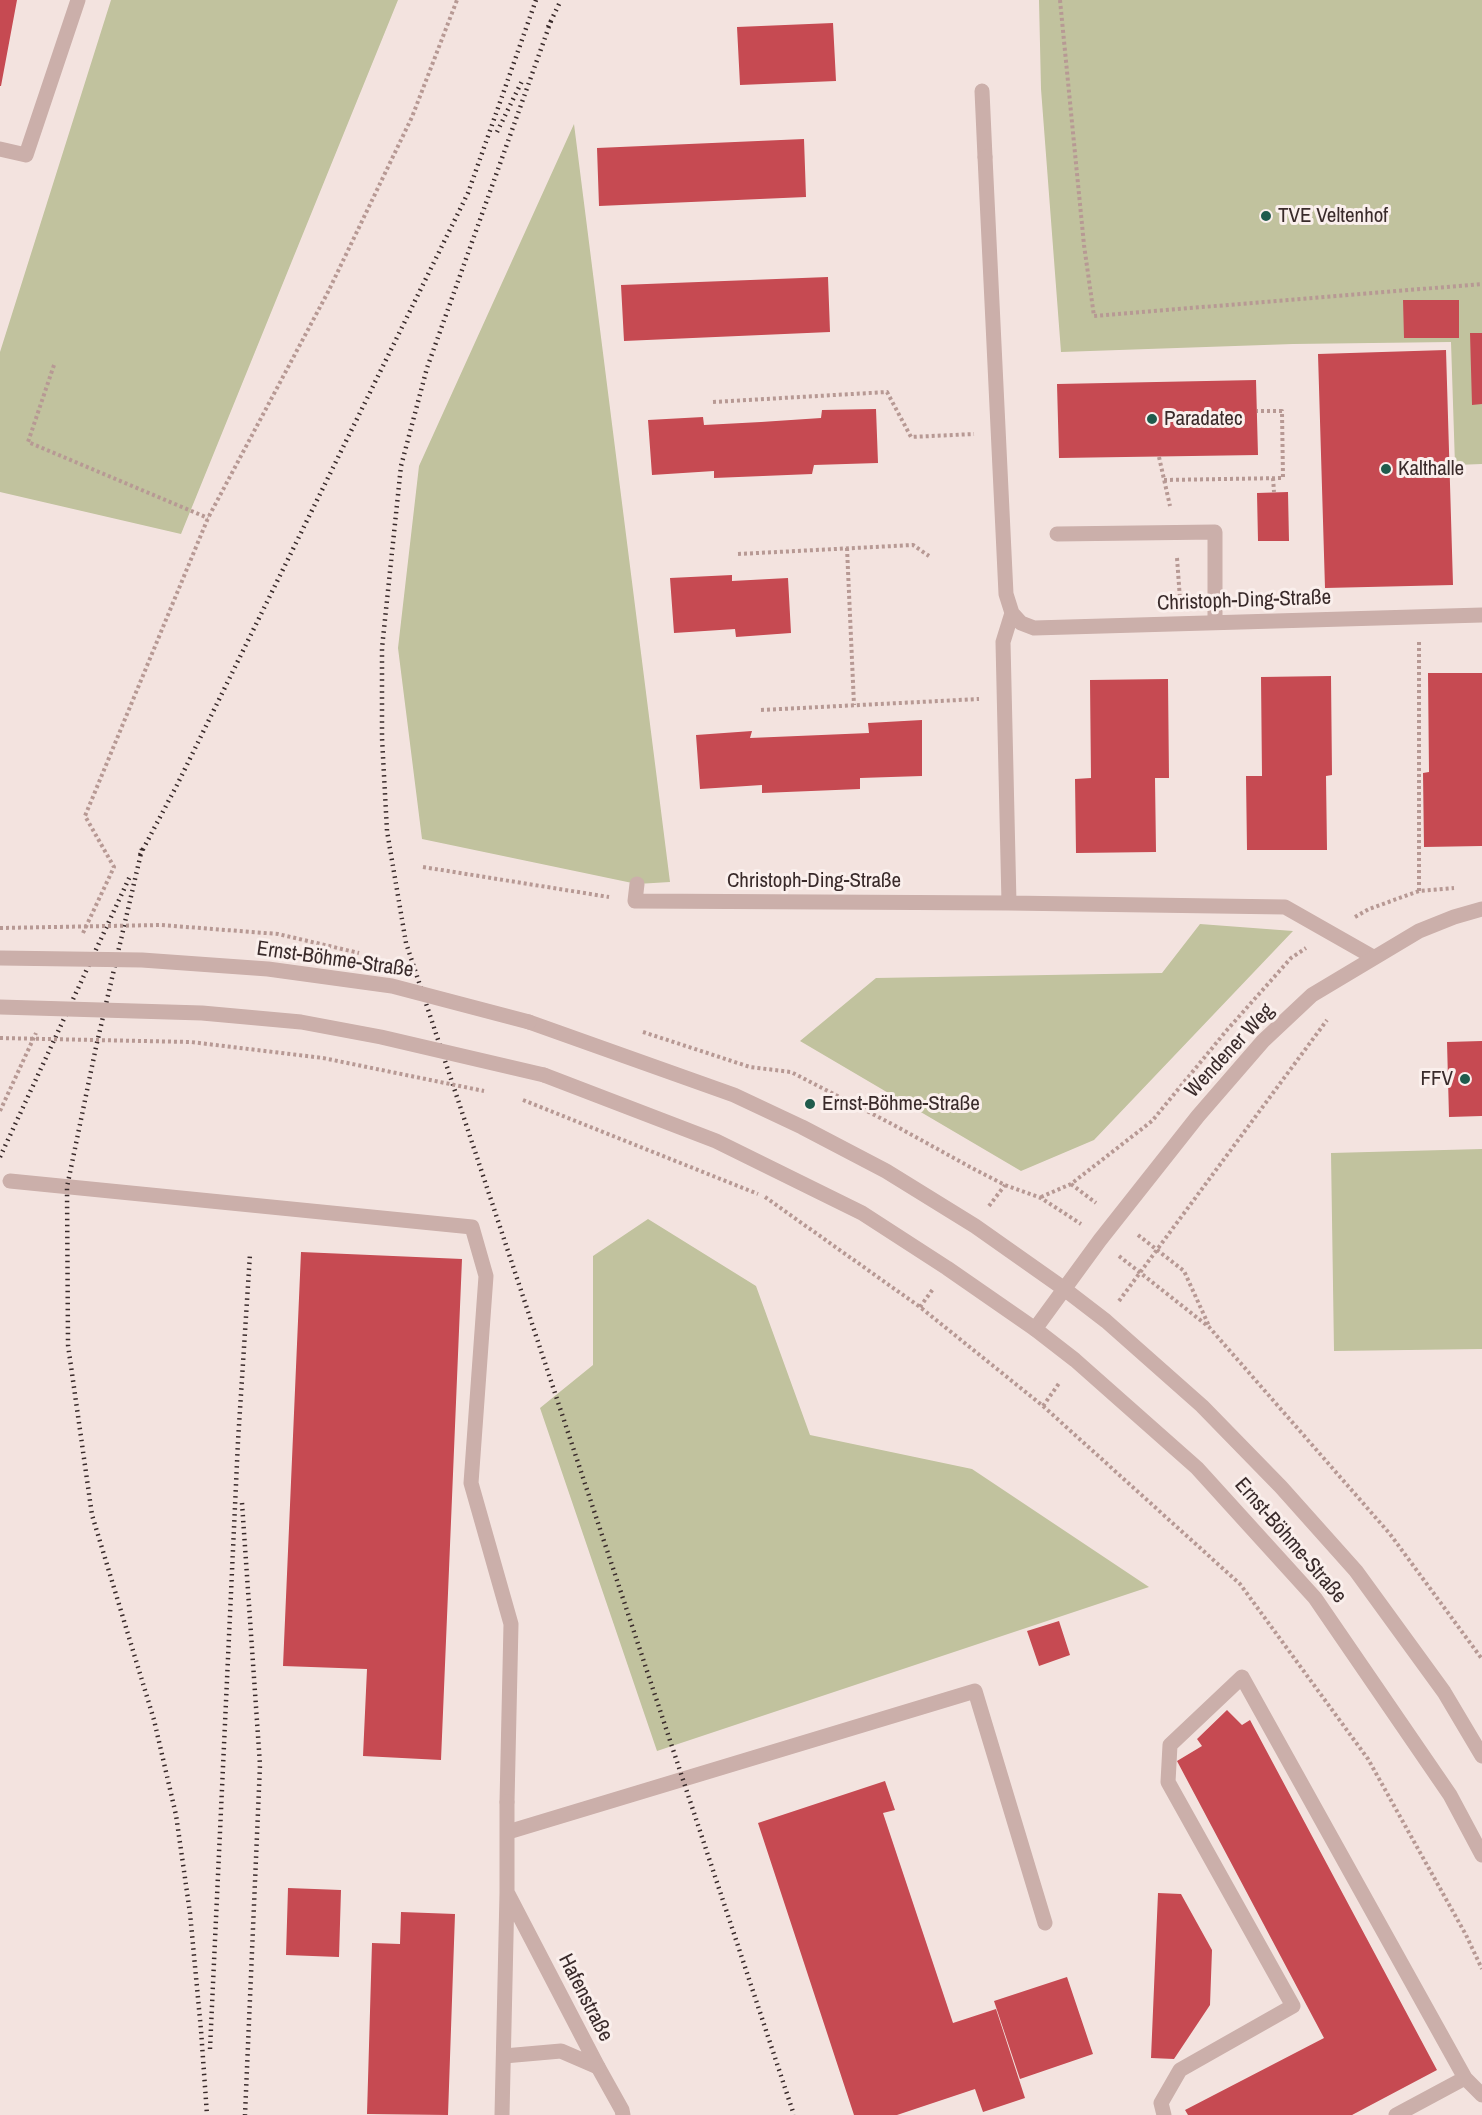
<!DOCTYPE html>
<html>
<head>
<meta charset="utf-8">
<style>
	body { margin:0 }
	canvas { display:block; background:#f3e3df }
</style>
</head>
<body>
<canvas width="1482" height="2115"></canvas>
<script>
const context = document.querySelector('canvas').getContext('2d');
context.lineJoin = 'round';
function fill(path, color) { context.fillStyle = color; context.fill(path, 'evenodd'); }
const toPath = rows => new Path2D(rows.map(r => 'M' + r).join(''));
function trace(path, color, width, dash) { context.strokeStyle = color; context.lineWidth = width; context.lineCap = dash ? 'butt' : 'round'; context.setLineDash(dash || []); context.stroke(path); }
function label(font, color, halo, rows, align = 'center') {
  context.font = font + ' "Archivo Narrow",sans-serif'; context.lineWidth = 6; context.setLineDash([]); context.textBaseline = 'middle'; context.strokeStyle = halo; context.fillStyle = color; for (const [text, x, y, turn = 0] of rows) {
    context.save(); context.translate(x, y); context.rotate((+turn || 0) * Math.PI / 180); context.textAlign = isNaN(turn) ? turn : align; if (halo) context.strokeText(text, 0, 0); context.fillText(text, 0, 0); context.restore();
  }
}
fill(toPath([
	[111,0,398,0,181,534,0,492,0,352],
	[1039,0,1482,0,1482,464,1455,465,1451,342,1293,344,1061,352,1041,89],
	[574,124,670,882,637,884,422,839,398,648,419,466],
	[1200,924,1293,931,1094,1140,1021,1171,800,1041,876,978,1162,973],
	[1482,1149,1482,1349,1334,1351,1331,1153],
	[648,1219,756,1286,810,1435,972,1469,1149,1587,657,1751,540,1408,593,1365,593,1256]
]), '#c1c29e');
fill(toPath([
	[0,0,17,0,1,86,0,86],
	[833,23,836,81,740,85,737,27],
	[804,139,806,197,599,206,597,148],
	[828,277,830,332,624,341,621,285],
	[1403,300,1459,300,1459,338,1404,338],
	[1470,333,1482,333,1482,404,1472,405],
	[1446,350,1453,585,1325,588,1318,354],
	[1256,380,1258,455,1059,458,1057,384],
	[876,409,878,463,814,465,812,474,714,478,714,471,652,475,648,420,703,417,704,425,761,422,821,418,822,410],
	[1288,492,1289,541,1258,541,1257,493],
	[732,575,732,581,788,578,791,633,736,637,735,629,674,633,670,578],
	[1428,673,1482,673,1482,846,1424,847,1423,773,1429,772],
	[1331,676,1332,775,1326,776,1327,850,1247,850,1246,776,1262,776,1261,677],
	[1168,679,1169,778,1155,778,1156,852,1076,853,1075,779,1091,778,1090,680],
	[922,720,922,776,860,778,860,789,762,793,762,785,700,789,696,735,752,731,750,738,869,733,868,723],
	[1482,1041,1482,1116,1449,1117,1447,1042],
	[301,1252,462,1259,441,1760,363,1756,367,1669,283,1666],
	[1059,1621,1070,1655,1039,1666,1027,1631],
	[1227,1710,1242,1725,1250,1720,1437,2070,1352,2115,1188,2115,1185,2110,1324,2038,1177,1761,1202,1746,1197,1739],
	[885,1781,895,1810,883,1813,953,2023,996,2009,1025,2098,983,2112,975,2089,897,2115,854,2115,758,1823],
	[288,1888,341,1890,339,1957,286,1955],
	[1158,1893,1181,1894,1212,1950,1210,2005,1174,2059,1151,2058],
	[401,1912,455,1914,448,2115,367,2114,372,1943,400,1944],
	[1067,1977,1093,2054,1020,2079,994,2001]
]), '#c64a52');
trace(toPath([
	[1060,0,1084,245,1094,316,1482,284],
	[54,365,28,442,208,518],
	[713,402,887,392,911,437,974,434],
	[1159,457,1170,506],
	[1273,478,1274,492],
	[1164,480,1283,478,1282,411,1257,411],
	[847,548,854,705],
	[738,554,913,545,929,556],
	[1177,558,1180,599],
	[761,710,979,699],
	[423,867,609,897],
	[1419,891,1419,642],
	[1355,917,1369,909,1419,891,1454,888],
	[83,933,114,867,85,816,208,518,328,292,412,117,457,0],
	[643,1032,750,1067,791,1072,892,1124,972,1168,1005,1185,1041,1198,1081,1224],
	[523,1100,758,1194],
	[0,1111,36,1033],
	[1071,1184,1096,1203],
	[765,1197,920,1307,1043,1406,1240,1584,1368,1759,1466,1935,1482,1969],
	[1041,1197,1071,1184,1152,1121,1227,1030,1291,958,1306,948],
	[989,1206,1005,1185],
	[1138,1235,1184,1271,1209,1326],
	[1119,1256,1209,1327,1390,1534,1482,1659],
	[1119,1301,1327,1020],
	[920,1307,933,1289],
	[1043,1406,1060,1382]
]), '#b79994', 4, [3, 3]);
trace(toPath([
	[982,91,985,157],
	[0,149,26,155,78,0],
	[1057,534,1215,532,1215,622],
	[10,1181,472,1227,486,1276,471,1483,511,1624,507,1802],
	[508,1832,975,1691,1045,1923],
	[598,2067,622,2110,623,2115],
	[1164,2115,1161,2103,1180,2070,1293,2006,1168,1782,1170,1745,1242,1677,1465,2078,1482,2095],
	[1396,2115,1465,2078]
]), '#cbafaa', 15);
trace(toPath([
	[985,157,1006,594,1012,613,1021,623,1034,628,1482,615],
	[1012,613,1003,642,1009,903,1285,907,1373,957],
	[637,884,635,901,1009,903],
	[1063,1288,1106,1321,1202,1406,1281,1487,1356,1571,1444,1692,1482,1756],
	[1035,1329,1075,1360,1197,1468,1315,1598,1450,1795,1482,1855],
	[508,1894,598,2067],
	[504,2056,561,2051,598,2067],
	[502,2115,507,1893,507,1802]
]), '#cbafaa', 15);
trace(toPath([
	[529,1022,734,1095,802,1127,886,1171,975,1226,1063,1288],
	[544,1075,716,1141,862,1213,947,1268,1035,1329,1100,1240,1198,1116,1263,1041,1312,995,1419,931,1454,917,1482,909]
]), '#cbafaa', 15);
trace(toPath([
	[551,21,427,368,401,466,382,648,382,738,387,831,406,943,794,2115],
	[548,27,561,0],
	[497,132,522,81],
	[142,849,96,1047,67,1187,68,1345,92,1515,154,1720,176,1815,190,1913,201,2030,207,2115],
	[140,855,177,785,468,193,536,0],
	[0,1157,131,874],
	[242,1503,260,1765,245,2115],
	[210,2049,238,1441,250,1254]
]), '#392a2a', 4.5, [1.5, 4.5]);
trace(toPath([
	[0,928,161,925,278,934,359,953],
	[0,1038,191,1042,323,1058,484,1091]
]), '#b79994', 4, [3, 3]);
trace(toPath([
	[0,958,142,960,268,969,392,986,529,1022],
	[0,1007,202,1013,301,1022,381,1037,544,1075]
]), '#cbafaa', 15);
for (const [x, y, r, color] of [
	[1266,216,6,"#1f5b4c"],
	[1152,419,6,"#1f5b4c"],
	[1386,469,6,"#1f5b4c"],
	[1465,1079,6,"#1f5b4c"],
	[810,1104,6,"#1f5b4c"]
]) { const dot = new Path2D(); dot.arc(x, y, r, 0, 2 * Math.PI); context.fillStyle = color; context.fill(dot); trace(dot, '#faefec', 2); }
label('21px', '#392a2a', '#faefec', [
	["TVE Veltenhof",1278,216],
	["Paradatec",1164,419],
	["Kalthalle",1398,469],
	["FFV",1453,1079,"right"],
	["Ernst-Böhme-Straße",822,1104]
], 'left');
label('21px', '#392a2a', '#faefec', [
	["Christoph-Ding-Straße",1244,601,-2],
	["Christoph-Ding-Straße",814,881],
	["Ernst-Böhme-Straße",335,960,8],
	["Wendener Weg",1230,1051,-47],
	["Ernst-Böhme-Straße",1290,1541,49],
	["Hafenstraße",585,1998,63]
]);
</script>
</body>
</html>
